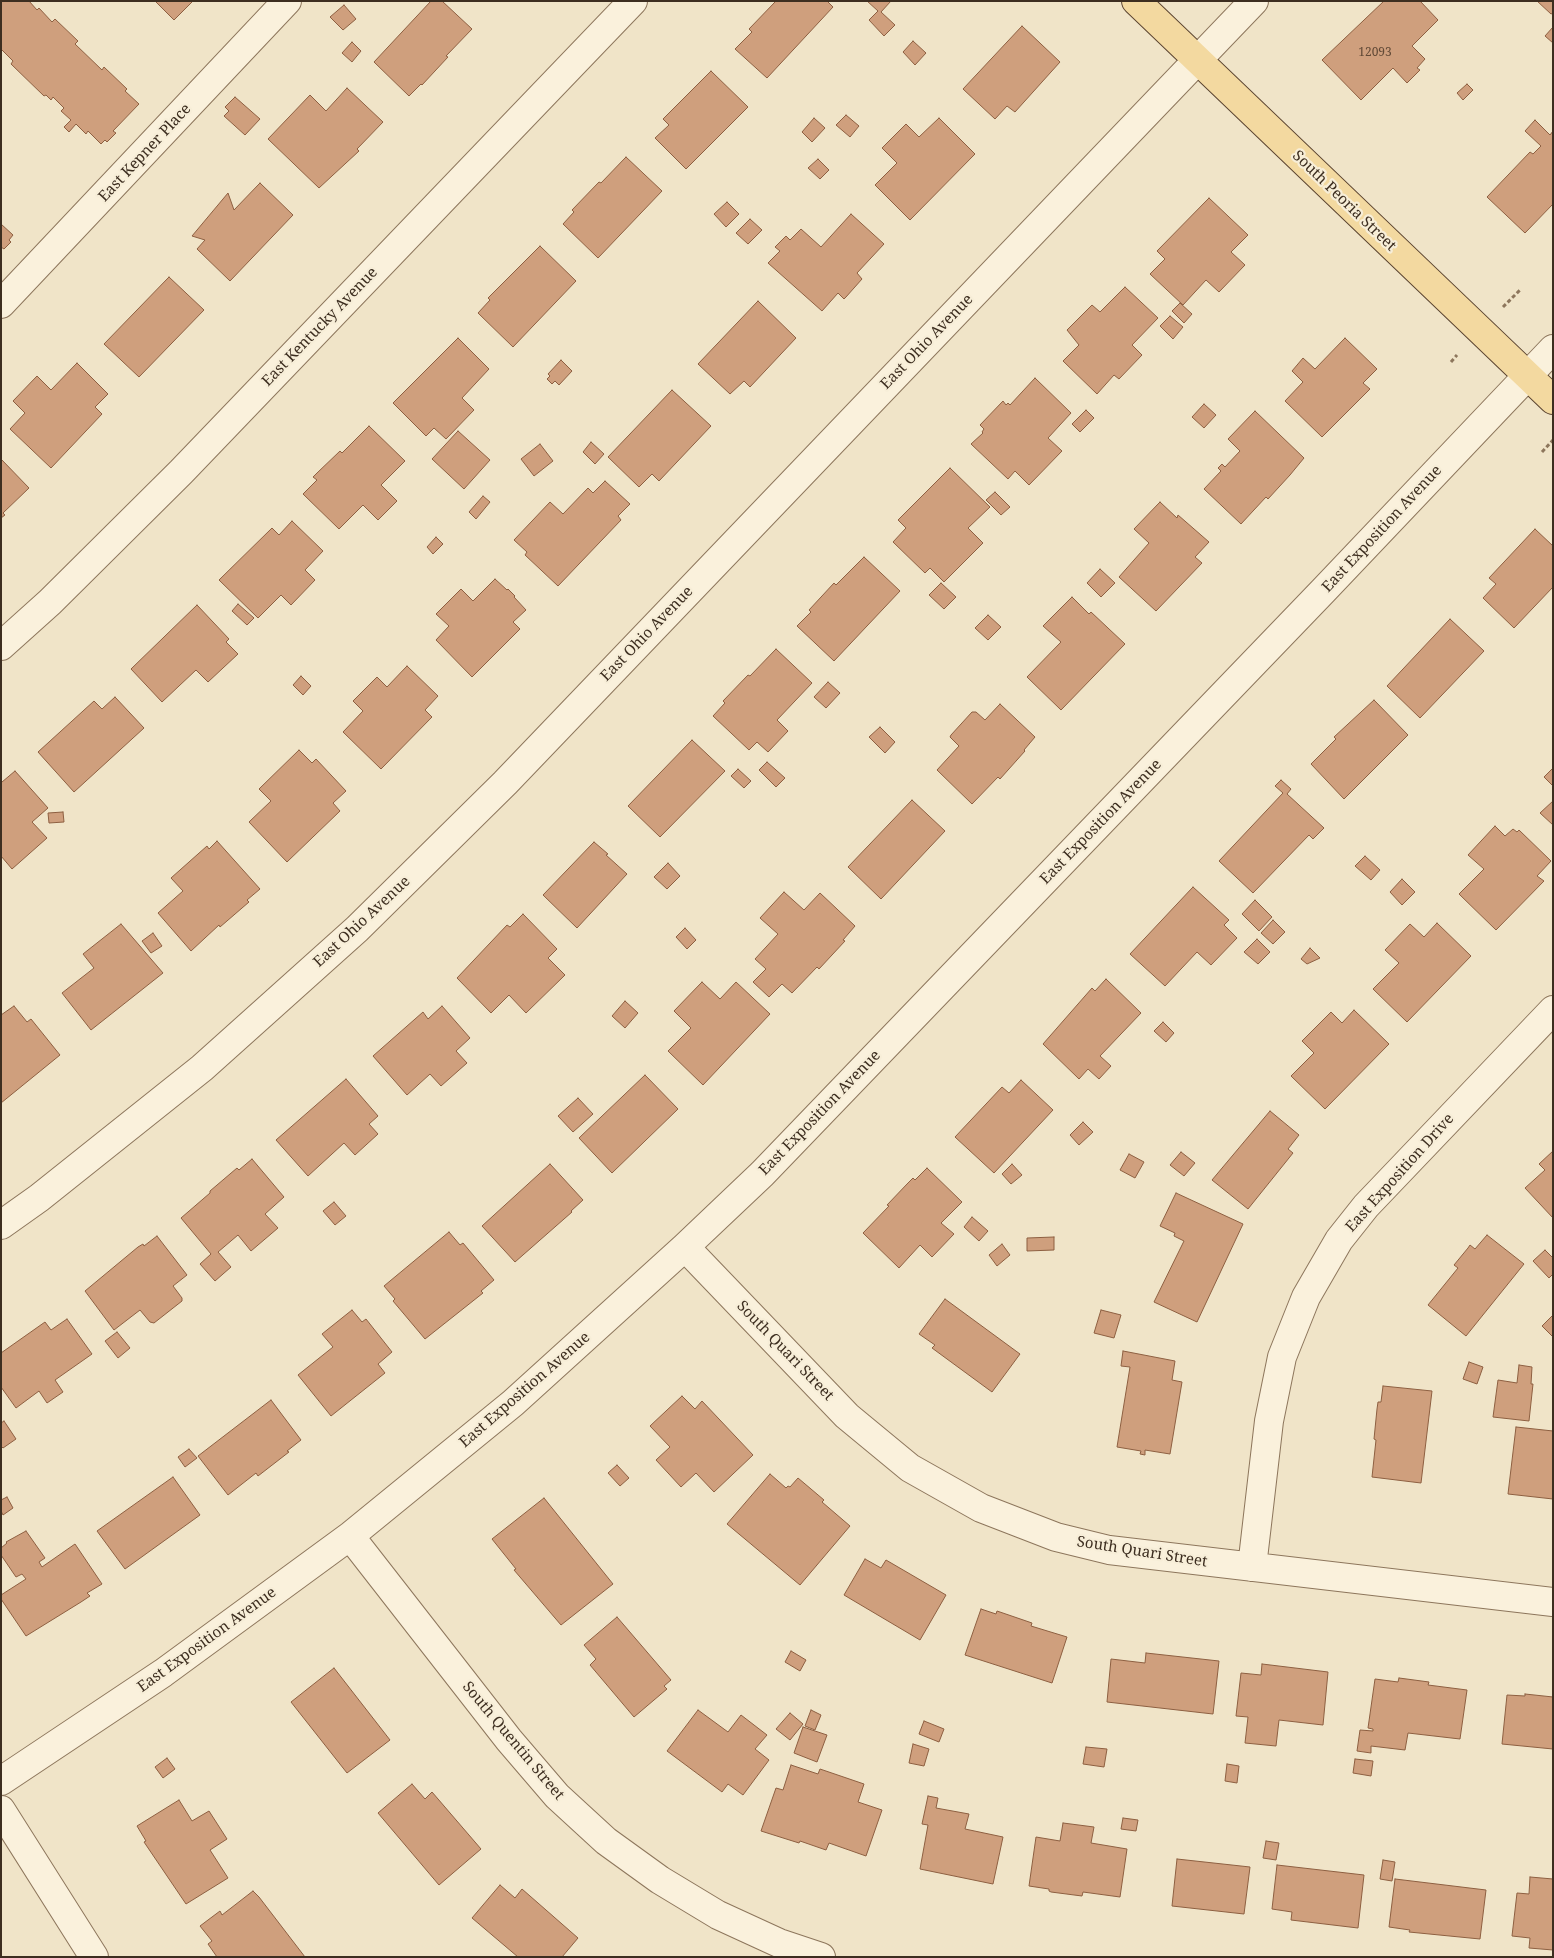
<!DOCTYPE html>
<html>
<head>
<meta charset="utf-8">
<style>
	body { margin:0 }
	#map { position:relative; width:1554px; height:1958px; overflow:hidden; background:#f0e4c8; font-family:"Noto Serif",serif }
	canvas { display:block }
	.frame { position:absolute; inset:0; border:2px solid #3d2e20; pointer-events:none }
</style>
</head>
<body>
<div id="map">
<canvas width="1554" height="1958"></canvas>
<div class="frame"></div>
</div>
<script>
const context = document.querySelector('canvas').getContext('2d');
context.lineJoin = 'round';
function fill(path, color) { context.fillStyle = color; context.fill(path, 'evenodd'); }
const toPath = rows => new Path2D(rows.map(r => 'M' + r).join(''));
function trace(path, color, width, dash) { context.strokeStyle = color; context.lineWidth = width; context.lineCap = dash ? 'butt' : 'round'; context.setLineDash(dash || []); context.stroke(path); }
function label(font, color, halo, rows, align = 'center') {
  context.font = font + ' "Noto Serif",serif'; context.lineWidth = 4.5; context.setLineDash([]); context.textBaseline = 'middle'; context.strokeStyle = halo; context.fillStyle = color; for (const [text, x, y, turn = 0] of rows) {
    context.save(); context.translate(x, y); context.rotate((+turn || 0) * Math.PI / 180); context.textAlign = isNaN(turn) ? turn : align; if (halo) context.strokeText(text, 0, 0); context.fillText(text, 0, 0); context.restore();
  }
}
const building = toPath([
	[1,1,29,1,37,10,39,8,52,22,55,19,78,41,75,44,102,70,104,67,127,89,125,91,139,104,113,131,116,133,107,142,105,140,101,144,88,131,86,134,76,124,69,132,64,127,71,120,61,111,64,108,53,97,51,100,46,95,44,96,11,64,13,61,1,49,1,1],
	[155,1,193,1,174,20,155,1],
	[431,1,442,1,472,29,446,56,448,57,422,85,421,84,409,96,374,62,431,1],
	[776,1,827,1,833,7,767,78,735,49,752,32,749,29,776,1],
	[867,1,891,1,881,12,895,25,884,36,869,20,878,11,867,1],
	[1384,1,1420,1,1438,20,1412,46,1425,59,1417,68,1420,70,1407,83,1393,68,1361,100,1322,60,1384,1],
	[1537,1,1553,1,1553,13,1551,14,1537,1],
	[344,5,356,19,343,30,330,17,344,5],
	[1022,26,1060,62,1015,112,1007,106,995,119,963,89,1022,26],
	[1553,27,1553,43,1545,36,1553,27],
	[913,41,926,53,915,65,903,52,913,41],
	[352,42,361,51,352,62,342,53,352,42],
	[711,71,748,107,686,169,655,138,669,125,663,119,711,71],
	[1467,84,1473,90,1463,100,1457,93,1467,84],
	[347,88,383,122,357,149,359,151,319,188,268,139,310,95,326,111,347,88],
	[235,97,260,119,245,135,224,116,229,111,225,107,235,97],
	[846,115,859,126,850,137,836,125,846,115],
	[814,118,825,128,812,142,802,132,814,118],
	[939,118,975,154,910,220,875,185,897,163,882,148,906,124,919,137,939,118],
	[1535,120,1550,135,1553,131,1553,204,1525,233,1487,197,1530,152,1533,154,1541,146,1525,131,1535,120],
	[626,157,662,191,598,258,563,224,574,212,572,210,599,182,601,183,626,157],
	[818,159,829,170,820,179,808,168,818,159],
	[260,183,293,215,230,281,197,249,205,240,192,236,228,193,234,210,260,183],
	[1209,198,1248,235,1231,252,1245,265,1219,292,1206,280,1183,305,1150,274,1165,259,1157,251,1209,198],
	[727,202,739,214,726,227,714,214,727,202],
	[851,214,884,244,857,273,862,279,846,297,844,299,838,293,822,311,768,263,780,251,775,247,786,236,790,240,801,229,821,247,851,214],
	[750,219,762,230,748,244,736,233,750,219],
	[1,224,13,235,9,240,11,242,4,249,1,247,1,224],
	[540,246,576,281,513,347,478,313,490,300,488,298,540,246],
	[169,277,204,310,139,377,104,344,169,277],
	[1125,287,1158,318,1132,345,1142,355,1119,379,1114,375,1097,394,1063,361,1079,345,1067,330,1092,305,1100,312,1125,287],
	[758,301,796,338,750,387,744,381,730,394,698,364,758,301],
	[1180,303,1192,314,1184,323,1172,311,1180,303],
	[1170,316,1183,327,1173,339,1160,326,1170,316],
	[458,338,489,369,462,398,474,410,446,439,434,428,426,436,393,403,458,338],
	[1345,338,1377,369,1363,383,1370,389,1322,437,1285,401,1303,382,1292,371,1303,358,1315,369,1345,338],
	[561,360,572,371,559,385,555,381,552,384,547,379,550,376,548,374,561,360],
	[77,363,108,394,95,407,102,414,51,468,10,429,25,413,13,401,37,376,51,390,77,363],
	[1035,378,1071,413,1048,438,1062,451,1029,485,1015,471,1008,479,971,444,983,433,982,432,984,429,980,425,1003,401,1006,405,1008,403,1010,405,1035,378],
	[672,390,711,426,659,481,652,474,639,487,608,457,672,390],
	[1204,404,1216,415,1204,428,1192,417,1204,404],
	[1086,410,1094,418,1080,432,1072,424,1086,410],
	[1255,411,1304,458,1290,475,1268,499,1266,497,1241,524,1204,489,1221,471,1218,468,1222,464,1225,467,1240,451,1228,439,1255,411],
	[369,426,405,461,381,485,397,501,378,520,363,505,339,529,303,494,317,480,313,477,317,473,340,451,342,453,369,426],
	[458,431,490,460,464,489,432,459,458,431],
	[591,442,604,454,595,464,583,452,591,442],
	[540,444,553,461,534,476,521,459,540,444],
	[1,459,29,488,3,513,5,515,1,518,1,459],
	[950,468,990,507,968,528,983,543,944,582,930,568,925,573,893,542,906,528,898,520,950,468],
	[605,481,630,504,618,516,621,520,558,586,525,555,527,552,514,540,550,502,563,514,588,488,593,493,605,481],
	[995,492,1010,507,1001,515,986,500,995,492],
	[483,496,490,502,476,519,469,512,483,496],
	[1160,502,1177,518,1178,515,1209,542,1195,557,1202,563,1156,611,1119,577,1149,543,1134,529,1160,502],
	[292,521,323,551,305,570,315,580,291,605,281,595,258,618,219,580,272,528,279,535,292,521],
	[1535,529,1553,546,1553,587,1514,628,1483,598,1496,584,1489,578,1535,529],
	[436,537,443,544,433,554,427,547,436,537],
	[864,557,900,591,834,661,797,626,811,612,809,610,834,583,836,585,864,557],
	[1100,569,1115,583,1101,597,1087,583,1100,569],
	[495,579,507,590,508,589,515,596,514,597,526,610,513,622,520,629,472,677,436,640,449,626,436,614,461,589,473,601,495,579],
	[941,583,956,597,944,609,929,595,941,583],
	[1072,597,1089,614,1091,612,1125,644,1061,710,1027,677,1061,642,1043,626,1072,597],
	[238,604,254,618,247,625,232,611,238,604],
	[197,605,229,639,226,642,238,654,208,682,196,670,162,702,131,669,197,605],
	[988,615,1001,627,988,640,975,628,988,615],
	[1450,619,1484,651,1420,718,1387,686,1450,619],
	[776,649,812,683,777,720,788,731,768,752,757,742,749,750,713,716,725,703,723,701,748,675,750,676,776,649],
	[407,666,438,696,425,710,432,717,381,769,343,732,363,711,353,701,377,677,387,687,407,666],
	[301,676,311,686,303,695,293,685,301,676],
	[828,682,840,693,826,708,814,697,828,682],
	[115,697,144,728,74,792,38,752,94,701,102,709,115,697],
	[1374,700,1408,735,1344,799,1311,764,1336,739,1334,737,1374,700],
	[1000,704,1035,737,1024,750,1025,751,1000,779,998,777,972,804,937,770,959,746,950,737,951,735,972,712,976,712,985,720,1000,704],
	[880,727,895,742,885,753,869,737,880,727],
	[692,740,725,771,660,837,628,806,692,740],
	[299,750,312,763,316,759,346,791,333,803,340,811,287,862,249,822,271,801,259,789,299,750],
	[767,762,785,778,776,787,759,770,767,762],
	[1553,768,1553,786,1544,777,1553,768],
	[738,769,751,781,744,788,731,776,738,769],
	[15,771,48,808,32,822,47,838,12,869,1,856,1,781,2,782,15,771],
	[1281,780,1291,789,1287,794,1324,828,1313,839,1309,835,1253,893,1219,861,1283,793,1275,786,1281,780],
	[912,800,945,831,881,899,848,867,912,800],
	[1553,801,1553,825,1540,813,1553,801],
	[63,812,64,822,49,823,48,813,63,812],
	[1495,826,1505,836,1513,829,1517,832,1519,830,1551,861,1537,876,1544,881,1496,930,1459,894,1484,869,1468,855,1495,826],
	[217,841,260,889,247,900,249,902,220,927,219,925,191,951,158,913,183,891,171,878,207,846,209,849,217,841],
	[594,842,608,854,606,855,627,874,577,928,543,895,594,842],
	[1365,856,1380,870,1371,880,1355,866,1365,856],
	[668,863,680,876,667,889,654,877,668,863],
	[1402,879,1415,892,1402,905,1390,892,1402,879],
	[1193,887,1229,920,1224,925,1237,938,1211,965,1197,952,1165,986,1130,954,1193,887],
	[784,892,804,910,820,893,855,926,843,940,845,941,819,969,817,967,792,993,782,984,769,997,753,982,766,969,755,959,778,934,760,918,784,892],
	[1255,900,1272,917,1259,931,1242,914,1255,900],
	[523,914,557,949,548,958,565,975,526,1013,509,995,491,1013,457,978,507,925,510,927,523,914],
	[1273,920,1285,932,1273,944,1261,933,1273,920],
	[1437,923,1471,956,1407,1022,1373,989,1399,963,1385,950,1410,924,1424,937,1437,923],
	[121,924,163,973,91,1030,62,993,94,968,83,954,121,924],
	[685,928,696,940,687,949,676,937,685,928],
	[153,933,162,946,151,953,142,941,153,933],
	[1257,939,1270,952,1258,964,1244,952,1257,939],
	[1310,948,1320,958,1307,964,1301,959,1310,948],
	[1106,979,1141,1013,1100,1056,1111,1066,1099,1079,1088,1069,1079,1079,1043,1044,1092,988,1095,991,1106,979],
	[702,982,720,999,736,982,770,1014,703,1085,668,1051,691,1028,674,1011,702,982],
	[625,1001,638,1013,625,1028,612,1016,625,1001],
	[14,1006,27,1022,31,1019,60,1055,1,1103,1,1015,14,1006],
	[442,1006,470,1038,456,1051,467,1063,441,1086,430,1074,407,1095,373,1056,423,1012,428,1019,442,1006],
	[1354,1010,1389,1044,1325,1109,1291,1076,1314,1053,1302,1041,1331,1012,1342,1023,1354,1010],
	[1163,1022,1174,1033,1166,1042,1154,1031,1163,1022],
	[645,1075,678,1109,612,1173,579,1138,645,1075],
	[346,1079,378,1116,369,1124,378,1134,355,1155,344,1143,308,1176,276,1140,346,1079],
	[1021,1080,1053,1110,994,1173,955,1137,1002,1087,1009,1093,1021,1080],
	[578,1098,593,1114,573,1132,558,1116,578,1098],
	[1270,1111,1299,1135,1288,1149,1293,1153,1248,1209,1212,1180,1270,1111],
	[1083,1122,1093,1132,1079,1145,1070,1135,1083,1122],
	[1553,1151,1553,1218,1525,1188,1545,1170,1539,1164,1553,1151],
	[1181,1152,1195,1163,1184,1176,1170,1165,1181,1152],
	[1129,1154,1144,1162,1135,1178,1120,1170,1129,1154],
	[252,1159,284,1197,265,1214,278,1228,251,1251,238,1235,218,1252,231,1267,215,1281,200,1264,211,1254,181,1218,210,1193,210,1191,237,1168,239,1170,252,1159],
	[550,1164,583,1200,571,1211,572,1212,515,1262,482,1226,550,1164],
	[1012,1164,1022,1175,1011,1184,1002,1174,1012,1164],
	[927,1168,962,1202,941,1223,954,1234,932,1257,920,1245,899,1268,863,1233,889,1206,887,1205,908,1183,913,1178,915,1180,927,1168],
	[1176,1193,1243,1224,1197,1322,1154,1302,1184,1241,1174,1236,1175,1233,1160,1226,1176,1193],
	[334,1202,346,1216,335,1225,323,1211,334,1202],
	[972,1217,988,1231,979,1241,964,1227,972,1217],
	[449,1232,460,1245,463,1243,494,1280,481,1291,483,1293,425,1339,393,1301,395,1299,384,1286,449,1232],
	[1487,1235,1524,1264,1466,1336,1428,1305,1458,1268,1454,1265,1468,1248,1470,1245,1475,1249,1487,1235],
	[157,1236,187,1275,173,1286,182,1298,182,1301,154,1323,150,1322,140,1310,114,1330,85,1291,138,1247,143,1244,144,1246,157,1236],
	[1054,1237,1054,1250,1027,1251,1027,1238,1054,1237],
	[1002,1244,1010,1255,997,1266,989,1255,1002,1244],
	[1545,1250,1553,1258,1553,1274,1549,1278,1533,1261,1545,1250],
	[945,1299,1020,1354,992,1392,932,1348,935,1345,919,1334,945,1299],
	[352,1310,362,1322,366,1319,392,1352,378,1364,385,1373,331,1416,298,1375,333,1347,322,1334,352,1310],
	[1101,1310,1121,1315,1114,1338,1094,1333,1101,1310],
	[1553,1315,1553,1337,1542,1326,1553,1315],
	[67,1319,92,1354,55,1380,63,1392,47,1403,39,1391,16,1408,1,1387,1,1353,45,1322,51,1330,67,1319],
	[117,1332,130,1348,118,1358,105,1341,117,1332],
	[1123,1351,1175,1361,1172,1380,1182,1382,1170,1454,1145,1450,1145,1455,1140,1454,1141,1451,1117,1447,1130,1367,1121,1366,1123,1351],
	[1469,1362,1483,1367,1477,1384,1463,1379,1469,1362],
	[1519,1365,1532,1367,1531,1384,1533,1384,1529,1421,1493,1417,1498,1380,1517,1383,1519,1365],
	[1383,1386,1432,1391,1421,1483,1372,1477,1376,1440,1374,1439,1377,1409,1378,1402,1381,1402,1383,1386],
	[682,1396,695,1409,702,1401,753,1455,714,1492,696,1473,681,1487,656,1460,670,1447,650,1426,682,1396],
	[271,1400,301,1440,287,1451,289,1452,258,1476,256,1473,228,1495,198,1456,271,1400],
	[4,1421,16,1439,3,1448,1,1446,1,1423,4,1421],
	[1516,1427,1553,1431,1553,1499,1508,1494,1516,1427],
	[189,1449,197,1458,185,1467,178,1457,189,1449],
	[617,1465,629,1478,620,1486,608,1473,617,1465],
	[770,1474,786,1488,788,1486,790,1487,798,1478,824,1500,822,1502,850,1526,800,1585,727,1524,770,1474],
	[173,1477,200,1515,125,1569,97,1531,173,1477],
	[7,1497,13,1508,3,1515,1,1511,1,1500,7,1497],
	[544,1498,613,1584,561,1625,514,1570,516,1569,492,1539,544,1498],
	[26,1531,45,1558,39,1562,42,1567,75,1544,102,1584,87,1593,90,1596,81,1602,26,1636,1,1599,1,1595,26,1579,22,1574,16,1577,1,1555,1,1548,7,1543,6,1542,26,1531],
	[865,1559,881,1568,886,1560,946,1595,920,1640,844,1595,865,1559],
	[981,1609,996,1614,997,1611,1032,1623,1031,1626,1067,1637,1052,1683,965,1655,981,1609],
	[617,1617,671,1680,664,1686,667,1689,634,1717,590,1665,596,1659,584,1645,617,1617],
	[791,1651,806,1660,800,1671,785,1662,791,1651],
	[1146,1653,1219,1661,1213,1714,1107,1702,1111,1659,1145,1663,1146,1653],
	[1262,1664,1328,1672,1323,1725,1279,1720,1276,1746,1245,1743,1248,1717,1236,1716,1241,1673,1261,1675,1262,1664],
	[334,1668,390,1740,347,1773,291,1702,334,1668],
	[1399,1678,1429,1682,1428,1685,1467,1690,1460,1739,1408,1733,1405,1750,1371,1746,1371,1753,1357,1751,1360,1730,1373,1731,1373,1729,1368,1728,1375,1679,1398,1682,1399,1678],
	[1525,1694,1553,1697,1553,1749,1502,1744,1507,1695,1525,1696,1525,1694],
	[698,1710,728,1732,741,1715,767,1735,755,1749,769,1760,743,1795,728,1784,722,1792,667,1751,698,1710],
	[811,1710,821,1715,815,1730,805,1726,811,1710],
	[790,1713,803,1724,790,1740,776,1729,790,1713],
	[924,1721,944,1729,939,1742,919,1734,924,1721],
	[803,1727,827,1735,817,1762,794,1753,803,1727],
	[913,1744,929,1749,924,1766,909,1763,913,1744],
	[1086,1747,1107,1749,1104,1767,1083,1764,1086,1747],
	[167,1758,175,1769,163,1778,155,1767,167,1758],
	[1355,1759,1373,1761,1371,1776,1353,1773,1355,1759],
	[1227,1764,1239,1766,1237,1783,1225,1781,1227,1764],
	[791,1765,818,1774,820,1769,864,1784,858,1802,882,1810,866,1856,829,1843,826,1850,800,1841,799,1843,761,1831,776,1788,783,1790,791,1765],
	[412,1784,425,1799,432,1792,481,1849,439,1885,378,1813,412,1784],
	[928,1796,938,1798,936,1808,969,1814,965,1829,1003,1837,993,1884,920,1869,928,1825,922,1824,928,1796],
	[179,1800,192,1821,209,1811,227,1839,210,1850,228,1878,186,1904,144,1842,146,1841,137,1826,179,1800],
	[1123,1818,1138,1820,1136,1831,1121,1829,1123,1818],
	[1063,1823,1094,1827,1091,1843,1127,1849,1120,1897,1083,1892,1082,1896,1051,1892,1049,1891,1049,1889,1029,1886,1036,1837,1060,1841,1063,1823],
	[1266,1841,1279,1843,1276,1860,1263,1858,1266,1841],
	[1177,1859,1250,1867,1244,1914,1172,1906,1177,1859],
	[1383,1860,1395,1862,1392,1881,1380,1879,1383,1860],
	[1277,1865,1364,1875,1358,1928,1291,1920,1292,1912,1272,1909,1277,1865],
	[1530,1877,1553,1879,1553,1950,1529,1948,1530,1938,1512,1936,1517,1893,1529,1894,1530,1877],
	[1395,1879,1486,1890,1480,1939,1409,1932,1410,1930,1389,1927,1395,1879],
	[500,1885,515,1898,522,1889,578,1938,562,1957,518,1957,472,1918,500,1885],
	[253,1891,259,1897,305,1957,217,1957,208,1944,212,1941,200,1926,220,1911,222,1915,253,1891]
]);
fill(building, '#cf9f7d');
trace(building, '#8d5f41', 1);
const minor = toPath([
	[1,304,287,1],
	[1,646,50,602,181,472,633,1],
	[1,1225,39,1198,202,1068,357,929,505,783,1254,1],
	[685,1247,847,1416,910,1468,981,1508,1056,1537,1109,1550,1553,1602],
	[350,1536,509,1740,557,1796,606,1841,660,1880,718,1915,779,1943,821,1957],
	[1252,1567,1269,1421,1282,1357,1306,1297,1339,1240,1366,1206,1553,1010],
	[1,1781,163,1673,350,1536,513,1403,685,1247,762,1174,1323,591,1553,349],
	[1,1810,94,1957]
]);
const major = toPath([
	[1136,1,1553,400]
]);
trace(minor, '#8d765c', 30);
trace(major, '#5b4430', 30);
trace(toPath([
	[1503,307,1520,290],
	[1451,362,1457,355],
	[1542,452,1553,440]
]), '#8d765c', 3, [4, 2.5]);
trace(minor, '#faf1dc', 28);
trace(major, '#f3d9a0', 28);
label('12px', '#624a37', null, [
	["12093",1375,53]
]);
label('15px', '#3d2e20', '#f7eed8', [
	["East Kepner Place",145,153,-47],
	["South Peoria Street",1344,201,44],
	["East Kentucky Avenue",320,327,-46],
	["East Ohio Avenue",927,342,-46],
	["East Exposition Avenue",1382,529,-47],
	["East Ohio Avenue",647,634,-46],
	["East Exposition Avenue",1101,822,-46],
	["East Ohio Avenue",362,922,-43],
	["East Exposition Avenue",820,1113,-46],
	["East Exposition Drive",1400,1173,-48],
	["South Quari Street",785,1351,46],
	["East Exposition Avenue",525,1390,-41],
	["South Quari Street",1142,1552,9],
	["East Exposition Avenue",207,1640,-36],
	["South Quentin Street",513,1741,50]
]);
</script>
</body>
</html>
